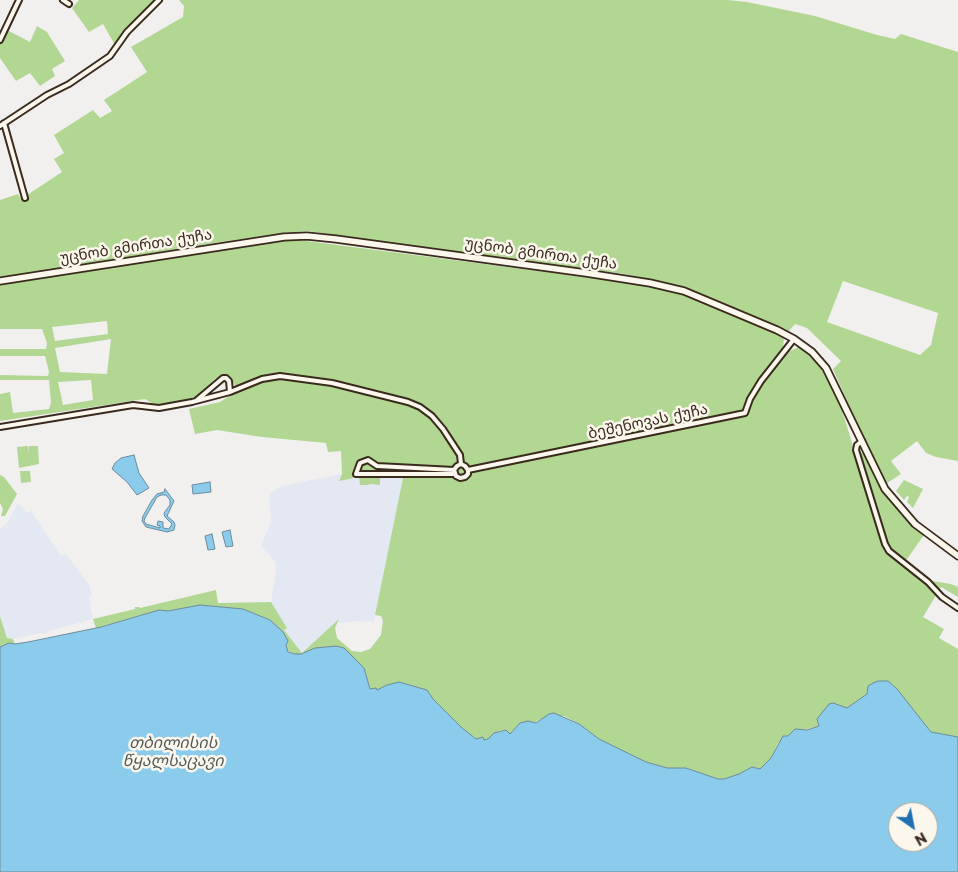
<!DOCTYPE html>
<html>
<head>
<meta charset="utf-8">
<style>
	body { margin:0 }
	#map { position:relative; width:958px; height:872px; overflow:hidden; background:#f1f0ef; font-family:"Playpen Sans",sans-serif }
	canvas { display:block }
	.north { position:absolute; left:888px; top:802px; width:50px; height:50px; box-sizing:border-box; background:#fbf7ec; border:1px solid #aea59a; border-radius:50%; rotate:147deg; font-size:14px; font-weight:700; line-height:20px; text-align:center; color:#3b2a1e }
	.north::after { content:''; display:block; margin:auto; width:18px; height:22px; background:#1f6fb2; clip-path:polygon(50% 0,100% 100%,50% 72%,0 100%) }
</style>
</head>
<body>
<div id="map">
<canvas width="958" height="872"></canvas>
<div class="north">N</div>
</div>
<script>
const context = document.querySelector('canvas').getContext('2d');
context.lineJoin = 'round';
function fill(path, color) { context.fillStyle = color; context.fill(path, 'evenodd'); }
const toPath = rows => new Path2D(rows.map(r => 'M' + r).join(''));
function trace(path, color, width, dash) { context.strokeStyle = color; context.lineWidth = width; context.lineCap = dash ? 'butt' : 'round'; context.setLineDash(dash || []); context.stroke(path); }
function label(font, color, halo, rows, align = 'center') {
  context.font = font + ' "Playpen Sans","Noto Sans Georgian",sans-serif'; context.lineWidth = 5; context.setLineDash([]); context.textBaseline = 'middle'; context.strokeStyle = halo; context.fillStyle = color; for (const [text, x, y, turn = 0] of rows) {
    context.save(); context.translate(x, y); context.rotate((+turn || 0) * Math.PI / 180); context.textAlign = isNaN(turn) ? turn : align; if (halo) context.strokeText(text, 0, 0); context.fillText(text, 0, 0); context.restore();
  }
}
fill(toPath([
	[342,474,339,480,359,477,361,485,370,484,380,477,403,478,374,622,358,621,340,623,338,620,302,653,284,630,287,627,281,620,275,608,271,604,276,571,275,562,261,546,271,522,269,494,281,486],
	[18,503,27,513,31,511,61,556,66,554,89,585,92,596,89,597,93,619,49,631,47,633,43,634,40,633,13,639,7,638,0,616,0,529,7,523]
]), '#e4e8f3');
fill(toPath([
	[79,0,154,0,155,1,115,45,103,24,89,32,72,8],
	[179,0,727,0,747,2,815,16,877,35,895,39,901,34,958,52,958,461,936,457,926,453,917,441,891,461,901,474,884,485,833,369,841,361,807,328,795,324,788,332,685,287,624,274,450,252,308,231,283,233,214,243,0,278,0,200,18,194,21,199,62,172,54,159,64,153,54,135,93,110,100,118,112,111,104,100,147,72,131,47,183,17,184,6],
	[843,281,938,313,931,345,920,355,827,322],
	[37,26,47,32,65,61,52,69,55,76,40,86,30,73,16,81,0,58,0,45,9,31,30,42],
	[291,239,631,283,683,294,784,337,783,348,787,352,801,346,820,365,840,404,882,540,859,456,860,453,864,453,886,496,911,525,924,535,905,562,933,581,951,584,958,587,958,597,941,587,923,617,944,629,939,638,958,649,958,737,931,732,928,728,868,686,867,694,855,703,847,708,823,714,818,719,819,726,792,733,778,743,771,758,760,769,752,767,739,774,724,779,718,779,686,768,667,768,646,762,599,739,579,724,564,716,539,720,534,723,520,723,510,734,505,730,499,731,488,739,484,740,481,738,476,739,461,727,433,699,427,690,399,682,387,685,377,691,370,689,364,668,343,648,336,646,315,648,301,654,295,654,288,651,270,620,243,609,200,605,168,611,159,610,96,628,93,619,135,609,135,607,139,607,140,608,216,590,218,603,271,602,287,628,284,630,302,653,339,619,335,628,337,638,352,651,361,652,370,649,381,635,383,621,381,616,375,615,403,478,380,477,380,485,370,484,368,485,360,485,359,477,339,481,342,474,341,451,328,452,326,443,262,437,217,430,195,434,189,409,220,402,234,393,235,386,230,377,224,375,216,378,196,397,190,399,155,405,145,399,0,421,0,394,10,392,13,413,49,409,51,402,49,380,0,380,0,375,48,376,49,372,45,356,0,356,0,349,46,349,47,343,42,329,0,329,0,285],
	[107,321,108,334,55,341,52,327],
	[111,339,107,374,60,372,55,348],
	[91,380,93,400,63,405,58,382],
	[28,446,29,453,29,446,38,446,39,464,19,468,17,447],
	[20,471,30,471,31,482,21,483],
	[0,475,4,477,17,494,5,516,1,516,3,509,0,503],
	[904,480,923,489,913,508,907,502,909,497,907,496,904,500,896,491],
	[0,616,7,638,13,639,15,644,9,643,0,647]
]), '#b1d793');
const water = toPath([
	[134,455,139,473,149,488,137,495,127,482,112,469,115,463,121,458,134,455],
	[210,482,211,492,193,494,192,485,210,482],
	[165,489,174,501,167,516,174,522,175,525,174,530,167,532,146,527,142,521,143,516,152,500,157,494,164,492,165,489],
	[161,495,166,495,170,500,170,505,164,513,165,517,172,524,169,529,163,528,163,522,158,521,157,525,160,526,160,528,146,524,144,521,145,518,157,497,161,495],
	[230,530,233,546,226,547,222,532,230,530],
	[212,534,215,549,208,550,205,536,212,534],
	[200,605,243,609,270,620,283,632,288,641,286,645,288,652,295,654,301,654,315,648,336,646,344,648,364,668,370,689,376,688,377,690,387,685,399,682,427,690,433,699,461,727,476,739,483,737,484,740,488,739,494,733,506,730,510,734,520,723,528,721,536,723,549,714,554,713,579,724,599,739,646,762,667,768,686,768,718,779,724,779,739,774,752,767,760,769,771,758,783,736,788,736,795,729,807,730,819,726,817,719,829,704,833,703,847,708,867,694,868,686,873,683,878,681,888,681,897,689,931,732,958,737,958,872,0,872,0,647,9,643,15,644,28,642,101,627,159,610,168,611,200,605],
	[898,812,928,812,928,842,898,842,898,812]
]);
fill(water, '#8bcbec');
trace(water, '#6b8b9a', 1);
const minor = toPath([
	[63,0,69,4],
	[0,40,19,0],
	[4,123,25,198],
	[0,126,47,95,69,84,110,56,127,32,159,0],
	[197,400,223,378,226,378,229,381,230,392],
	[0,427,133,405,159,408,192,402,230,392,262,379,280,376,332,383,408,402,420,407,432,416,443,429,460,455,461,464,465,466,468,470],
	[862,441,857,445,856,450,885,544,889,551,928,582,942,597,958,608],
	[461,464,457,466,454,470,456,476,460,478,465,477,468,474,468,470],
	[454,470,377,466,368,460,360,463,356,474,455,474],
	[468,470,745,413,750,399,761,381,794,339]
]);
const secondary = toPath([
	[0,281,284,237,307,236,336,239,586,273,650,283,684,291,777,330,794,339,812,352,826,368,885,489,915,524,958,556]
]);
trace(minor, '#3b2a1e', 8);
trace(secondary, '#3b2a1e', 9);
trace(minor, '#fbf7ec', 4);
trace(secondary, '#fbf7ec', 5.5);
label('15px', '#3b2a1e', '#fbf7ec', [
	["უცნობ გმირთა ქუჩა",136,247,-9],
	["უცნობ გმირთა ქუჩა",541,254,8],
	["ბეშენოვას ქუჩა",648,422,-12]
]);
label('italic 16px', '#535a5c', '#fbf7ec', [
	["თბილისის",173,744],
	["წყალსაცავი",173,762]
]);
</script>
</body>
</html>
